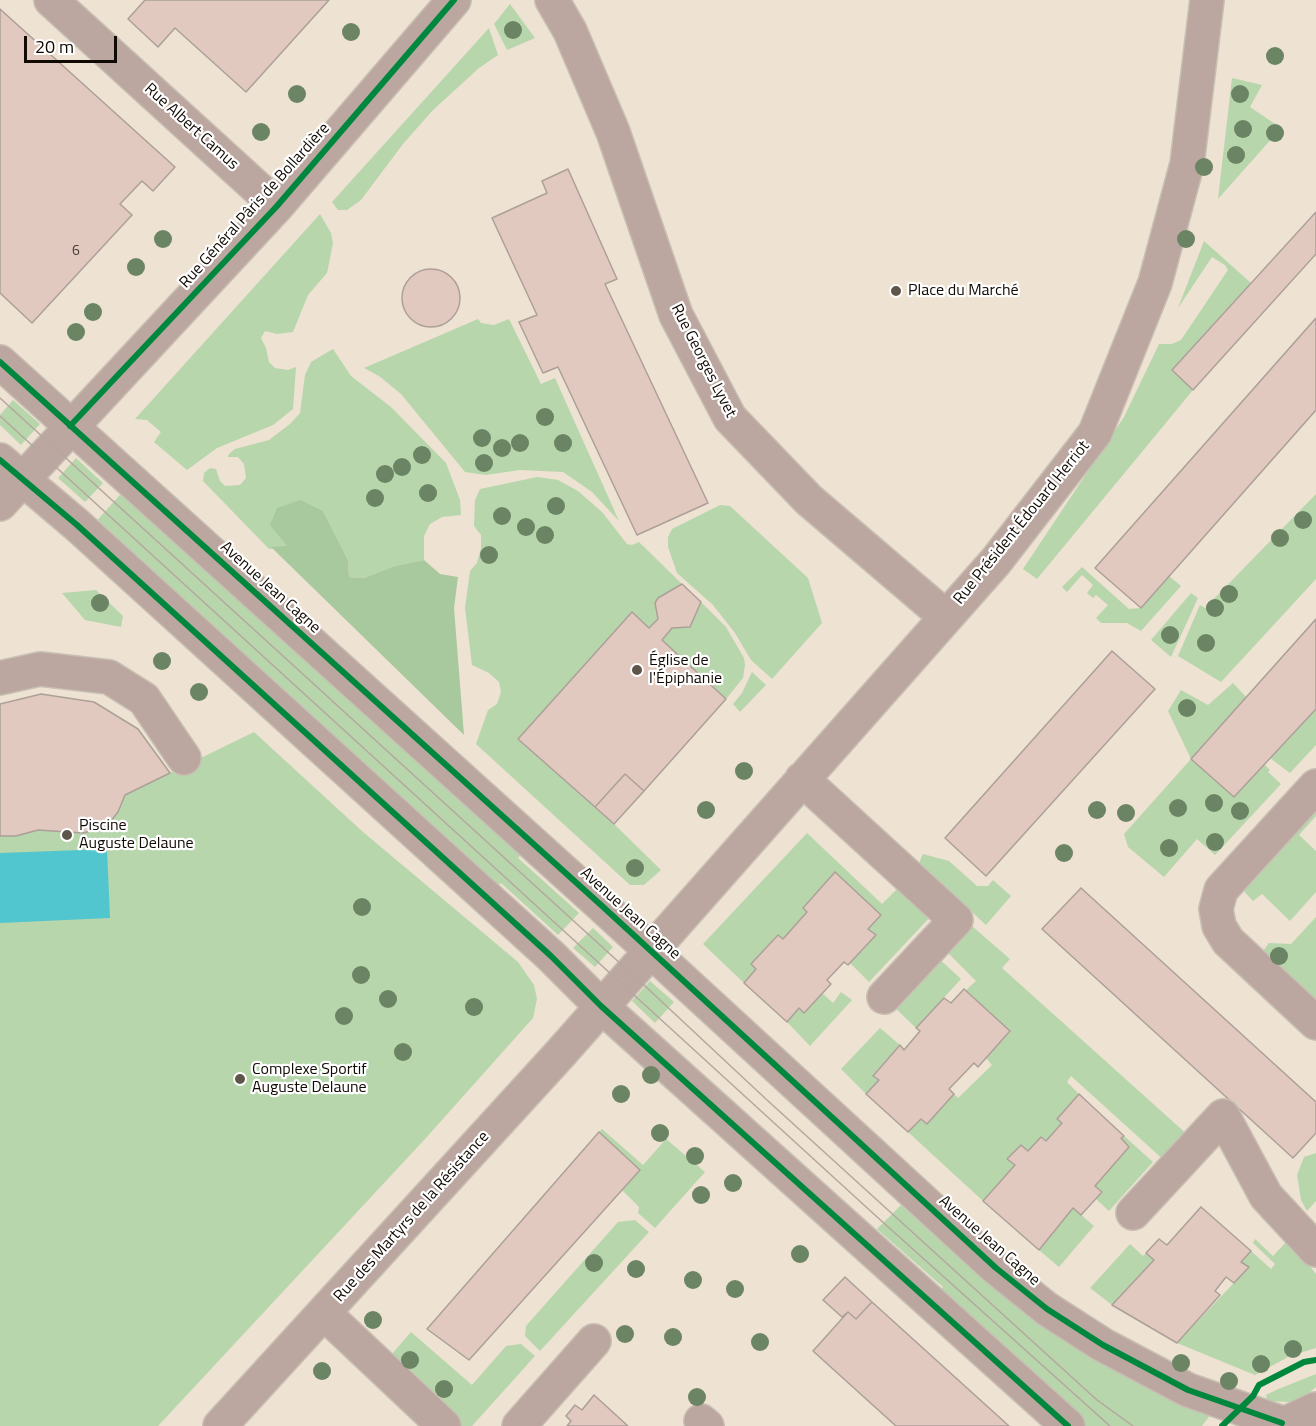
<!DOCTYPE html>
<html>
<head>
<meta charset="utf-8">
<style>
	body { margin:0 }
	#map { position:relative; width:1316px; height:1426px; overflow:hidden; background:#eee2d2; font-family:"Titillium Web",sans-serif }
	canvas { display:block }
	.scale { position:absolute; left:24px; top:36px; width:93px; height:27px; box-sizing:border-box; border:3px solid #110a03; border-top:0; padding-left:8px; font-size:18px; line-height:21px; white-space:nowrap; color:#110a03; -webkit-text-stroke:4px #fff; paint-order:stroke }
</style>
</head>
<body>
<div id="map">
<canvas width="1316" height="1426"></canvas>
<div class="scale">20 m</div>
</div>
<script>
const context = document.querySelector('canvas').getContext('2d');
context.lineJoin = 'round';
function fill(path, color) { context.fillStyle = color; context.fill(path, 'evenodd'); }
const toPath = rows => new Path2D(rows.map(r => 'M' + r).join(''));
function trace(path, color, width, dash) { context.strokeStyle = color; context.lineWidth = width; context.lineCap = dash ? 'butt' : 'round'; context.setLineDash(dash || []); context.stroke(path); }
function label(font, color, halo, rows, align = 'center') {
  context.font = font + ' "Titillium Web",sans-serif'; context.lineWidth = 4.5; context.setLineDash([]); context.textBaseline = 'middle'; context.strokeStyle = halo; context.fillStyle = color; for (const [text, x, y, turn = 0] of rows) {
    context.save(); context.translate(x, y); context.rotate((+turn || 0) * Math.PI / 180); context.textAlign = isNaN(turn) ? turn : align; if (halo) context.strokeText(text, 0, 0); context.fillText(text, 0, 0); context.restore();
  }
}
fill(toPath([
	[510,4,535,38,507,50,494,24],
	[489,28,498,55,479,68,432,111,403,144,361,200,347,210,338,210,332,202],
	[1232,78,1262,85,1250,107,1281,128,1218,199],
	[320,214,331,233,333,243,327,273,308,295,293,332,277,334,265,331,261,338,266,348,269,362,275,368,288,370,296,367,293,409,273,425,217,448,187,470,154,442,161,432,147,420,135,419],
	[1204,241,1251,283,1172,370,1193,390,1037,579,1023,569,1124,417,1159,344,1172,344,1181,340,1228,270,1225,265,1212,257,1178,308],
	[478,319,481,323,494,325,509,319,541,384,555,378,619,521,592,492,563,472,520,470,486,475,465,472,401,394,379,376,364,368],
	[333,349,351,376,391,407,446,463,460,500,461,515,442,517,430,524,424,536,424,560,395,566,364,578,349,577,348,560,323,511,288,547,269,549,203,481,204,473,210,468,216,469,220,481,225,486,240,485,246,478,244,464,238,457,228,457,229,454,235,449,269,440,290,424,300,413,305,375,311,362],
	[13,400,40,424,21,445,0,425,0,415],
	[76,458,103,483,85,502,58,478],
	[537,477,558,480,578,491,602,512,627,544,632,545,639,542,682,584,658,598,655,604,658,619,649,628,632,613,518,739,614,824,661,870,644,885,630,885,476,744,488,710,497,704,501,692,499,682,489,673,472,665,465,608,470,571,477,563,481,548,481,535,474,526,475,500,480,489],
	[127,487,524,851,518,858,579,913,558,935,501,883,493,891,92,526],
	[1316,494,1316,579,1221,682,1178,656,1200,605,1205,608],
	[720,505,730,506,808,578,822,623,772,679,751,660,735,633,713,605,677,573,668,547,668,537,672,529],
	[1082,567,1129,609,1141,608,1169,576,1181,586,1141,631,1127,623,1101,623,1096,618,1108,605,1096,595,1093,598,1087,593,1093,585,1082,575,1067,592,1062,587],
	[96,590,123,616,121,627,85,620,62,593],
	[1191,593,1198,598,1171,657,1151,640],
	[701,602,726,627,744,658,745,665,743,678,726,699,662,640,672,628,690,627],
	[752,672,766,685,740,712,733,704,742,693],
	[1233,683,1246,697,1191,759,1234,797,1264,764,1270,770,1268,772,1281,784,1215,855,1197,839,1164,877,1128,847,1124,834,1191,759,1168,711,1181,690,1208,705],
	[41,694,94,702,138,729,170,773,254,732,363,832,518,962,534,985,537,999,533,1018,425,1139,158,1426,0,1426,0,704],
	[1316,709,1316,745,1290,773,1270,758],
	[1316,799,1316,816,1299,835,1316,851,1316,892,1290,921,1262,894,1253,901,1239,886],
	[807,833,882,904,900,886,933,914,869,982,850,963,875,935,868,929,881,915,835,872,803,907,807,912,783,939,777,935,751,964,756,969,744,983,703,944],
	[923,854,949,861,977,886,988,886,993,880,1011,896,986,925,919,863],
	[1316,917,1316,1013,1263,951,1269,943,1291,944],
	[965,920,1010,959,1002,968,1190,1137,1166,1162,1071,1076,1067,1082,1079,1094,1062,1123,1046,1141,1041,1137,1028,1151,1021,1145,1015,1165,983,1201,908,1132,921,1119,927,1124,954,1094,958,1098,992,1065,986,1058,1010,1032,965,991,976,981,946,951],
	[593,928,613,947,595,967,573,948],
	[935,955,961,979,916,1028,890,1003],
	[650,981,674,1002,655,1023,632,1001],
	[841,992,852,1000,810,1046,787,1022,799,1008,804,1013,822,993,833,1003],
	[880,1028,900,1045,873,1075,879,1080,866,1094,841,1069],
	[602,1129,643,1165,666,1139,705,1172,655,1228,638,1213,639,1207,622,1190,640,1170,599,1132],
	[1124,1136,1153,1162,1109,1211,1096,1199,1102,1192,1095,1186,1129,1147,1121,1138],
	[1316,1153,1316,1201,1307,1211,1301,1200,1297,1175,1304,1157],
	[901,1205,967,1265,972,1259,1211,1414,1202,1426,1081,1426,937,1294,943,1287,877,1229],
	[1073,1208,1094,1226,1059,1267,1039,1250],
	[635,1220,649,1232,540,1351,525,1336,526,1326,618,1222],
	[1255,1239,1273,1256,1289,1239,1316,1274,1316,1348,1290,1356,1255,1375,1177,1343,1248,1268,1241,1262,1251,1251,1271,1269,1275,1264,1253,1243],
	[1130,1244,1143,1256,1146,1253,1154,1260,1112,1305,1090,1288],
	[411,1332,472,1385,506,1346,521,1344,535,1356,472,1426,458,1426,385,1362],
	[1316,1374,1316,1387,1308,1394,1290,1402,1267,1401,1266,1395,1276,1390]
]), '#b7d6ac');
fill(toPath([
	[300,500,323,511,348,560,349,577,364,578,395,566,424,560,440,574,458,577,454,608,464,735,271,547,287,546,270,525,277,508]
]), '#a8c99d');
fill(toPath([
	[107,849,110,918,0,923,0,853]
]), '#52c6ce');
const building = toPath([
	[145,0,329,0,246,92,175,28,158,47,128,19,145,0],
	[0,9,175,167,153,191,142,181,120,204,132,215,32,323,0,293,0,9],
	[568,169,617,279,605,284,708,503,637,535,558,367,543,373,519,322,537,315,492,218,547,193,542,181,568,169],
	[1316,212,1316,254,1193,390,1172,370,1316,212],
	'402 298a29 29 0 1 1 58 0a29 29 0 1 1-58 0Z',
	[1316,318,1316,410,1141,608,1095,568,1316,318],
	[682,584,701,602,690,627,672,628,662,640,726,699,644,791,625,774,595,807,518,739,632,612,649,628,658,619,655,603,658,598,682,584],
	[1316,619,1316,709,1234,797,1191,759,1316,619],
	[1112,651,1155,689,986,876,945,838,1112,651],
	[41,694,94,702,138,729,170,773,125,795,118,812,106,827,83,833,38,830,16,836,0,836,0,704,41,694],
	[625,774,644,791,614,824,595,807,625,774],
	[835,872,881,915,868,929,876,935,848,965,844,962,827,980,831,984,804,1013,799,1008,787,1022,744,983,756,969,751,964,778,935,783,939,807,912,803,908,835,872],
	[1081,888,1316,1102,1316,1133,1293,1158,1042,929,1081,888],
	[964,989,1010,1031,978,1067,974,1063,949,1089,954,1094,927,1124,921,1119,908,1132,866,1094,879,1080,873,1076,900,1045,904,1050,920,1031,916,1028,944,998,951,1003,964,989],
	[1079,1094,1124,1136,1121,1138,1129,1147,1095,1186,1102,1192,1081,1215,1073,1208,1039,1250,983,1201,1015,1165,1007,1159,1021,1145,1028,1151,1041,1137,1046,1141,1062,1123,1057,1119,1079,1094],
	[599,1132,640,1170,469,1360,427,1329,599,1132],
	[1201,1207,1251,1251,1241,1262,1249,1267,1234,1283,1226,1277,1215,1291,1220,1295,1177,1343,1112,1305,1154,1260,1146,1253,1159,1239,1167,1245,1201,1207],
	[845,1277,872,1302,856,1319,848,1312,842,1317,823,1300,845,1277],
	[872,1302,1009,1426,896,1426,813,1351,848,1312,856,1319,872,1302],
	[594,1395,628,1426,567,1426,571,1421,566,1416,575,1405,582,1410,594,1395]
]);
fill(building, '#e1c9c0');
trace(building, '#aca098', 1.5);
const minor = toPath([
	[51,0,277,206],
	[552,0,570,31,613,132,676,315,730,418,809,500,946,617],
	[0,362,601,905,996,1268,1047,1309,1103,1345,1188,1390,1282,1423],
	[0,460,77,525,551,956,601,1006,1068,1426],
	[0,504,277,206,454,0],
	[0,678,40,669,109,677,144,699,184,758],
	[802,779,956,920,884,997],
	[1316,786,1221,890,1216,909,1219,926,1228,941,1316,1023],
	[1133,1213,1223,1116,1266,1196,1316,1250],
	[324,1313,444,1426],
	[701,1421,707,1426],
	[220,1426,560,1054,996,561,1095,433,1155,283,1187,164,1207,0],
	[519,1426,594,1341],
	[1280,1426,1316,1409]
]);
trace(minor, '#c8bfb3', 36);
trace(minor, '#bba6a0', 33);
trace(toPath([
	[0,398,645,986,767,1100,1097,1400,1133,1426],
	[0,416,876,1216,1110,1426]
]), '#b5a79e', 1.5);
trace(toPath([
	[0,362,601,905,996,1268,1047,1309,1103,1345,1188,1390,1282,1423],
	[70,426,277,206,454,0],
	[0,460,77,525,551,956,601,1006,1068,1426],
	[1222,1426,1253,1396,1259,1385,1304,1362,1316,1360]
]), '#00873e', 6);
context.fillStyle = '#6b8463';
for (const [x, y] of [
	[513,30],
	[351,32],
	[1275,56],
	[297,94],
	[1240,94],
	[1243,129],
	[261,132],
	[1275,133],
	[1236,155],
	[1204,167],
	[163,239],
	[1186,239],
	[136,267],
	[93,312],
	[76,332],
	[545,417],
	[482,438],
	[520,443],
	[563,443],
	[502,448],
	[422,455],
	[484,463],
	[402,467],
	[385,474],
	[428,493],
	[375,498],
	[556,506],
	[502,516],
	[1303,520],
	[526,527],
	[545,535],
	[1280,538],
	[489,555],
	[1229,594],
	[100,603],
	[1215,608],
	[1170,635],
	[1206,643],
	[162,661],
	[199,692],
	[1187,708],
	[744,771],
	[1214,803],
	[1178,808],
	[706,810],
	[1097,810],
	[1240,811],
	[1126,813],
	[1215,842],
	[1169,848],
	[1064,853],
	[635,868],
	[362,907],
	[1279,956],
	[361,975],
	[388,999],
	[474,1007],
	[344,1016],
	[403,1052],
	[651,1075],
	[621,1094],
	[660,1133],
	[695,1156],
	[733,1183],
	[701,1195],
	[800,1254],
	[594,1263],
	[636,1269],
	[693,1280],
	[735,1289],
	[373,1320],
	[625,1334],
	[673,1337],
	[760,1342],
	[1293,1349],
	[410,1360],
	[1181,1363],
	[1261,1364],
	[322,1371],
	[1229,1381],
	[444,1389],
	[697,1397]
]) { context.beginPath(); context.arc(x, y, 9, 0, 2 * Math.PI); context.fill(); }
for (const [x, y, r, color] of [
	[896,291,6,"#5e564b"],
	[637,670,6,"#5e564b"],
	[67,835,6,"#5e564b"],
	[240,1079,6,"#5e564b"]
]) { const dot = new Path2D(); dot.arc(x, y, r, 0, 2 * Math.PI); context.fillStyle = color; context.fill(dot); trace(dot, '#fff', 2); }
label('14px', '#453a32', null, [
	["6",76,252]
]);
label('16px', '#110a03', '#fff', [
	["Rue Albert Camus",191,127,42],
	["Rue Général Pâris de Bollardière",255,206,-48],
	["Rue Georges Lyvet",703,361,63],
	["Rue Président Édouard Herriot",1022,523,-51],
	["Avenue Jean Cagne",270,588,42],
	["Avenue Jean Cagne",630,914,42],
	["Rue des Martyrs de la Résistance",412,1217,-48],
	["Avenue Jean Cagne",989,1241,41]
]);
label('16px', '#110a03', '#fff', [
	["Place du Marché",908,291],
	["Église de",649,661],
	["l'Épiphanie",649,679],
	["Piscine",79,826],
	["Auguste Delaune",79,844],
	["Complexe Sportif",252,1070],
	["Auguste Delaune",252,1088]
], 'left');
</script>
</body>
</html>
